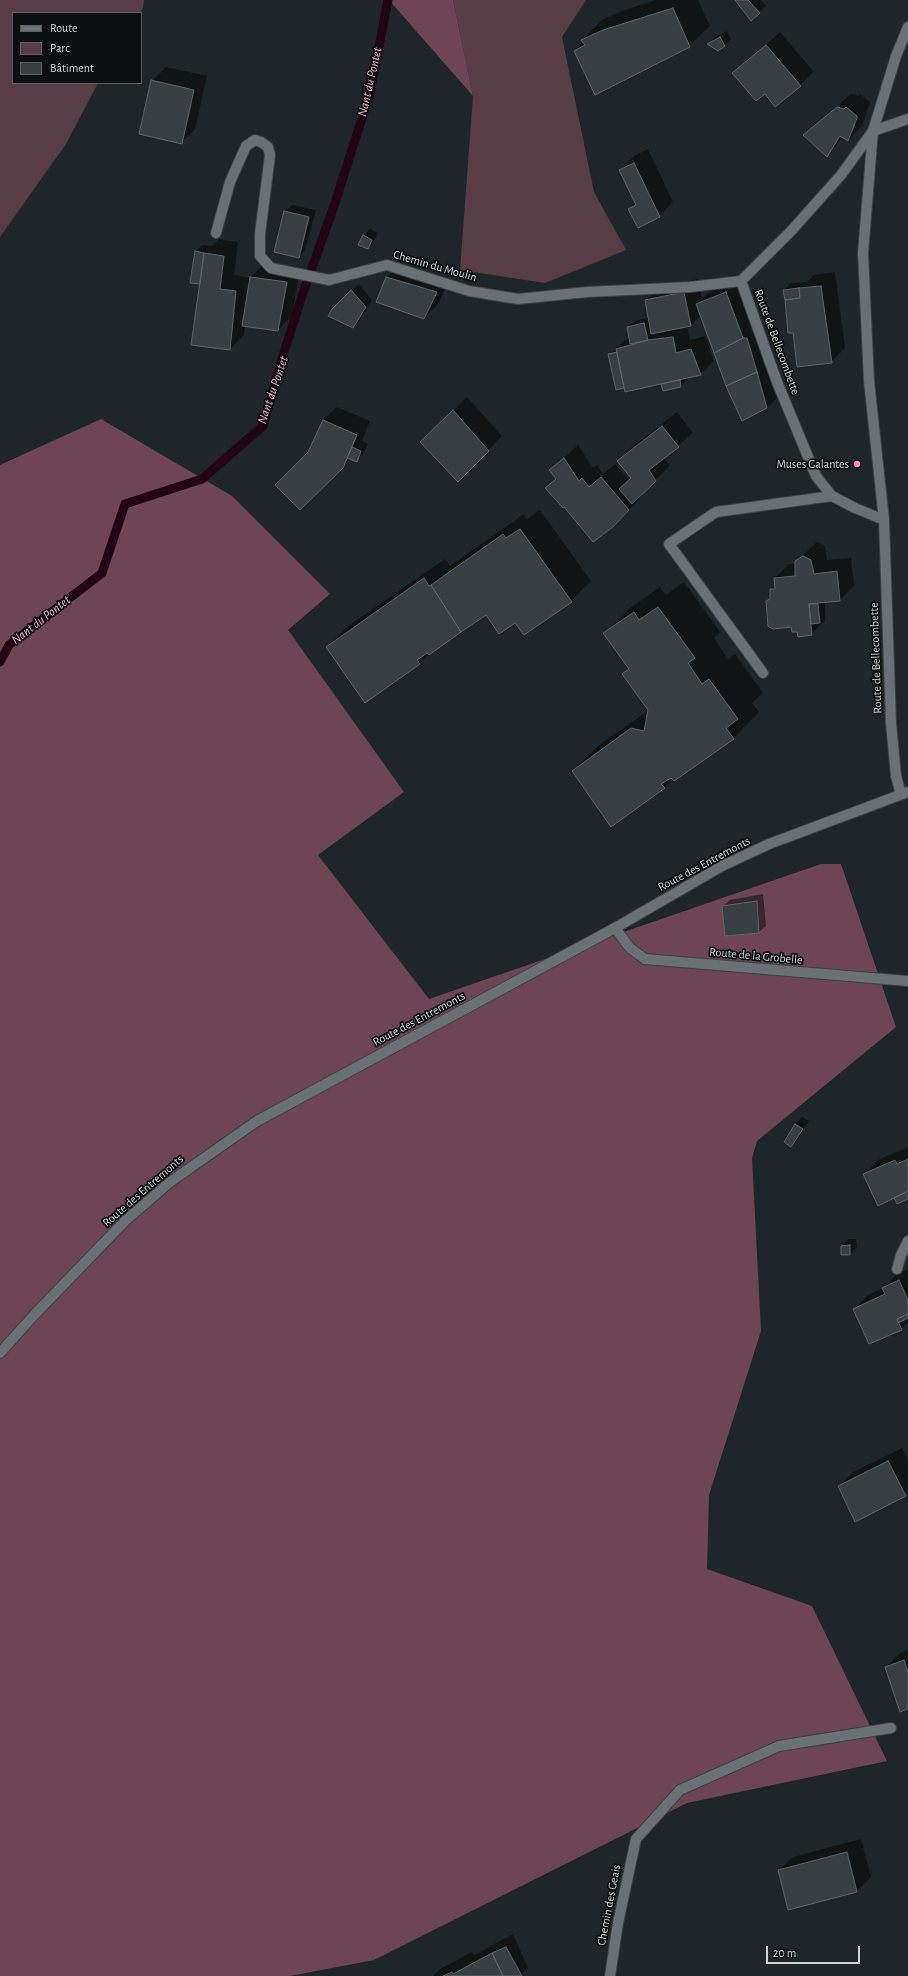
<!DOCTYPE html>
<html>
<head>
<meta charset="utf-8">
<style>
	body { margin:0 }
	#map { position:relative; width:908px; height:1976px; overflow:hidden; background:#1f2629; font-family:"Alegreya Sans",sans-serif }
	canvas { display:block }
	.legend { position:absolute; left:12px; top:12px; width:130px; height:72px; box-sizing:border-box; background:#0b0f10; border:1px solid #595e5f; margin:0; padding:5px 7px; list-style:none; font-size:12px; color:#cfd4d5 }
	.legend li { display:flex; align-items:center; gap:8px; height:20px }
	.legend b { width:20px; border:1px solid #595e5f }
	.scale { position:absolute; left:766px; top:1946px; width:94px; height:18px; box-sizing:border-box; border:2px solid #cfd4d5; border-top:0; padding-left:5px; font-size:12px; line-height:14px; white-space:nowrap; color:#cfd4d5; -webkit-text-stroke:3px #0b0f10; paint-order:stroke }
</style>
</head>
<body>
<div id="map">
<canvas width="908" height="1976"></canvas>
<ul class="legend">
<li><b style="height:5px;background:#697174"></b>Route</li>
<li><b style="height:11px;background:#583d47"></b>Parc</li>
<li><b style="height:11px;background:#384043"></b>Bâtiment</li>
</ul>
<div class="scale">20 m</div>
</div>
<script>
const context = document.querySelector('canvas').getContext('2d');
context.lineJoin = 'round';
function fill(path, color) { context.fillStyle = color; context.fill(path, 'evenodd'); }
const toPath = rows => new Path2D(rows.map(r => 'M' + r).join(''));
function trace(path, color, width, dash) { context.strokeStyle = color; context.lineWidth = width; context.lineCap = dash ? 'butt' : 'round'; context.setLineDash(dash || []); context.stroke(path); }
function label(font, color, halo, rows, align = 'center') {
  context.font = font + ' "Alegreya Sans",sans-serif'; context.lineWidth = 3.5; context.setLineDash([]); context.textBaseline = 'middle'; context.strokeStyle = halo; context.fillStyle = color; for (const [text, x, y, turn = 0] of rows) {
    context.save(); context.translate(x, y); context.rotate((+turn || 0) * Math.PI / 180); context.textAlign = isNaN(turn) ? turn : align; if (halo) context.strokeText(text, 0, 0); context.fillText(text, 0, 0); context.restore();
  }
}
fill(toPath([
	[0,0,144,0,143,8,140,13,13,13,13,83,98,83,66,144,0,237],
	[453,0,586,0,562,37,594,192,626,250,545,283,460,270,473,96]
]), '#583d47');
fill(toPath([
	[389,0,453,0,473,96],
	[101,419,232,496,330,594,288,630,404,792,318,855,429,999,821,864,841,864,896,1027,757,1141,752,1158,761,1331,709,1495,707,1569,812,1606,887,1761,687,1803,374,1960,290,1976,0,1976,0,465]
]), '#6d4555');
fill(toPath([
	[656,0,698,0,710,26,689,46,575,51,584,42,582,40,602,20,624,10],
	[736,0,761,0,766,6,751,19],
	[727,31,731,39,724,46,708,44,715,37],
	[780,32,814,72,800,85,765,92,734,73],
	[166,67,207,76,195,129,181,143,152,81],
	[851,94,859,96,860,94,870,102,862,126,848,140,843,137,827,156,804,135],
	[648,149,673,202,659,216,630,209,636,203,620,170,634,156],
	[292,205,316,210,305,250,299,257,285,211],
	[370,229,378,233,374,241,368,248,364,236],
	[219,239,238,242,234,275,250,278,265,263,300,269,292,316,278,330,245,325,244,335,230,349,201,283,196,251,202,245,212,246],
	[400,263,450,279,438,304,424,318,377,301,387,277],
	[835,272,845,348,831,362,794,332,784,290,791,283,807,282,814,275],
	[698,279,702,299,711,290,740,279,781,394,767,408,701,315,691,325,687,326,690,340,705,336,714,361,700,374,687,377,688,379,681,386,664,390,662,384,664,382,624,387,609,355,629,337,628,327,635,321,649,317,646,300,660,286],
	[359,284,372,300,360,320,353,327,338,304],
	[467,397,502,436,458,481,422,442],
	[337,407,370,421,362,441,368,444,363,454,356,460,351,458,300,509,310,452,323,420],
	[677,412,693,433,664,458,670,466,641,494,642,496,627,512,564,505,547,488,556,478,550,470,578,445,593,468,597,465,603,474,615,464,629,480,632,478,618,461,632,447],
	[540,510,591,581,571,601,515,622,486,613,431,652,419,664,327,647,347,627,445,559,450,566,524,514,527,519],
	[817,542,825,546,827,560,851,558,854,586,840,600,825,602,825,620,812,634,798,631,767,602,771,598,771,590,776,584,775,578,789,564,796,564,810,548],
	[684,582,720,632,714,638,728,659,735,654,763,693,752,703,759,712,734,738,674,780,673,778,664,788,573,771,599,745,649,710,623,674,629,668,605,634,630,608,660,587,666,595],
	[763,894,766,926,759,932,723,906,730,900],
	[802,1117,809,1121,798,1139,791,1145,786,1142,795,1124],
	[908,1147,908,1197,865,1174,878,1160],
	[849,1239,856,1239,857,1247,850,1254,842,1246],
	[908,1269,908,1322,901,1329,854,1309,868,1295,884,1288,897,1274],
	[902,1448,908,1460,908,1493,905,1496,839,1486,853,1472],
	[908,1650,908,1708,886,1667,900,1653],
	[861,1839,871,1877,857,1891,789,1909,779,1870,793,1857],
	[513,1934,528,1968,521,1975,433,1976,440,1969,472,1952,474,1955]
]), '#0007');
trace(toPath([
	[0,662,9,645,102,573,125,504,202,479,263,426,279,368,302,296,334,206,370,93,388,0]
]), '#230413', 9);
const building = toPath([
	[735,0,748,0,760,13,751,21,735,0],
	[673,8,690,47,595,95,574,51,585,45,581,40,603,30,673,8],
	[720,37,725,46,718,51,707,44,720,37],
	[766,45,801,86,775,107,765,94,756,101,732,73,766,45],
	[151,80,194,90,182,144,139,134,151,80],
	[837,107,844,109,846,107,857,116,857,118,848,141,840,136,827,157,803,135,837,107],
	[634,163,660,217,638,228,628,209,636,205,619,170,634,163],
	[284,211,309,217,299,258,274,252,284,211],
	[363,235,372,240,368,249,358,245,363,235],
	[195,251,204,253,200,284,190,283,195,251],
	[204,253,224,256,220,289,236,291,230,350,191,345,204,253],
	[250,277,287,282,278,331,242,326,250,277],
	[386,277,437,292,424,319,376,302,386,277],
	[821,286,832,363,797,367,793,333,788,333,785,300,800,298,799,288,821,286],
	[799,288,800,298,785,300,783,290,799,288],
	[351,290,366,307,353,328,328,316,332,309,351,290],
	[684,292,691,326,651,334,645,300,684,292],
	[726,292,743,338,714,353,696,304,726,292],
	[644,323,648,340,630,344,627,327,644,323],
	[673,337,676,353,691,349,701,375,625,392,616,349,648,340,673,337],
	[743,338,747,338,757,372,726,386,714,353,743,338],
	[617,352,624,388,616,390,608,354,617,352],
	[757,372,767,408,742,421,726,386,757,372],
	[680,380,681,387,663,391,661,384,680,380],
	[453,410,489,451,458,482,420,442,453,410],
	[323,420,357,435,343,468,300,510,275,485,308,452,323,420],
	[662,426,679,447,649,470,656,481,632,504,619,489,631,478,617,461,662,426],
	[352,447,361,451,357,462,347,458,352,447],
	[564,458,579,481,582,478,589,487,601,477,629,510,613,527,593,542,564,507,563,508,545,488,556,479,549,470,564,458],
	[520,529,572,602,524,635,515,623,499,634,486,615,461,632,431,585,503,534,506,538,520,529],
	[803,556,811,560,814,574,837,571,840,601,809,604,812,635,798,637,797,632,792,632,791,627,773,629,768,626,766,601,770,599,770,589,775,589,774,578,795,576,795,561,803,556],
	[424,578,429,586,431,585,461,632,429,655,427,653,417,660,420,664,365,703,326,647,424,578],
	[809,604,818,604,820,623,811,624,809,604],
	[658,607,695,658,688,663,702,684,709,679,738,719,726,728,734,739,674,781,671,778,661,784,665,788,611,827,572,771,631,728,644,731,648,710,622,674,629,669,603,633,634,612,639,620,658,607],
	[757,901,759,933,725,936,722,906,757,901],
	[795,1124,803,1129,791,1147,784,1142,795,1124],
	[908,1159,908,1191,878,1206,863,1174,895,1160,897,1164,908,1159],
	[908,1191,908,1199,897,1204,894,1198,908,1191],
	[850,1245,850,1255,841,1255,841,1246,850,1245],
	[899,1280,908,1300,908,1314,897,1319,902,1330,869,1344,853,1309,885,1294,882,1288,899,1280],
	[908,1314,908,1318,898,1323,897,1319,908,1314],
	[888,1461,906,1496,855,1522,838,1486,888,1461],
	[904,1660,908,1672,908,1709,900,1712,885,1667,904,1660],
	[847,1852,857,1892,788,1910,778,1870,847,1852],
	[506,1947,522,1976,503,1976,492,1953,506,1947],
	[492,1953,503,1976,443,1976,452,1972,453,1974,492,1953]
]);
fill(building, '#384043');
trace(building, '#5c6568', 1);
const lane = toPath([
	[763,673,669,544,716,512,832,496],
	[897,1269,901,1255,908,1241],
	[610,1976,618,1923,636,1839,680,1790,779,1746,891,1728]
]);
const street = toPath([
	[216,233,230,182,246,146,255,140,261,142,268,147,270,155,260,234,260,256,271,268,329,280,387,265,469,291,518,299,587,292,690,287,741,281],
	[741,281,777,382,816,476,832,496,855,508,884,520],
	[741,281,792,230,841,175,873,131,908,119],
	[901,794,896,776,891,723,884,520,869,381,863,253,873,131,896,56,908,27],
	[615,928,630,948,645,959,908,981]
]);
const secondary = toPath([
	[0,1353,35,1314,126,1220,170,1182,257,1121,615,928,722,866,769,844,908,792]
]);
trace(lane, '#3c4244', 12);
trace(street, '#3c4244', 12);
trace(secondary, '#3c4244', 12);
trace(lane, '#697174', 10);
trace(street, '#697174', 10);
trace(secondary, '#697174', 10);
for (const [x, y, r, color] of [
	[857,464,4,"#fe8ebe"]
]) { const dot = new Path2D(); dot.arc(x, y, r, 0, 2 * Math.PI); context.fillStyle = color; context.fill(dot); trace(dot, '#0b0f10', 1.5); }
label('12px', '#cfd4d5', '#0b0f10', [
	["Chemin du Moulin",435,266,16],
	["Route de Bellecombette",777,342,70],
	["Route de Bellecombette",876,658,-92],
	["Route des Entremonts",704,864,-28],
	["Route de la Grobelle",756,956,5],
	["Route des Entremonts",419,1019,-28],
	["Route des Entremonts",143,1191,-41],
	["Chemin des Geais",609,1905,-79]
]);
label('12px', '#cfd4d5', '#0b0f10', [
	["Muses Galantes",849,464]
], 'right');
label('italic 13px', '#f7afcb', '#0b0f10', [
	["Nant du Pontet",370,82,-77],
	["Nant du Pontet",273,390,-71],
	["Nant du Pontet",41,620,-38]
]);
</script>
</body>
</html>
